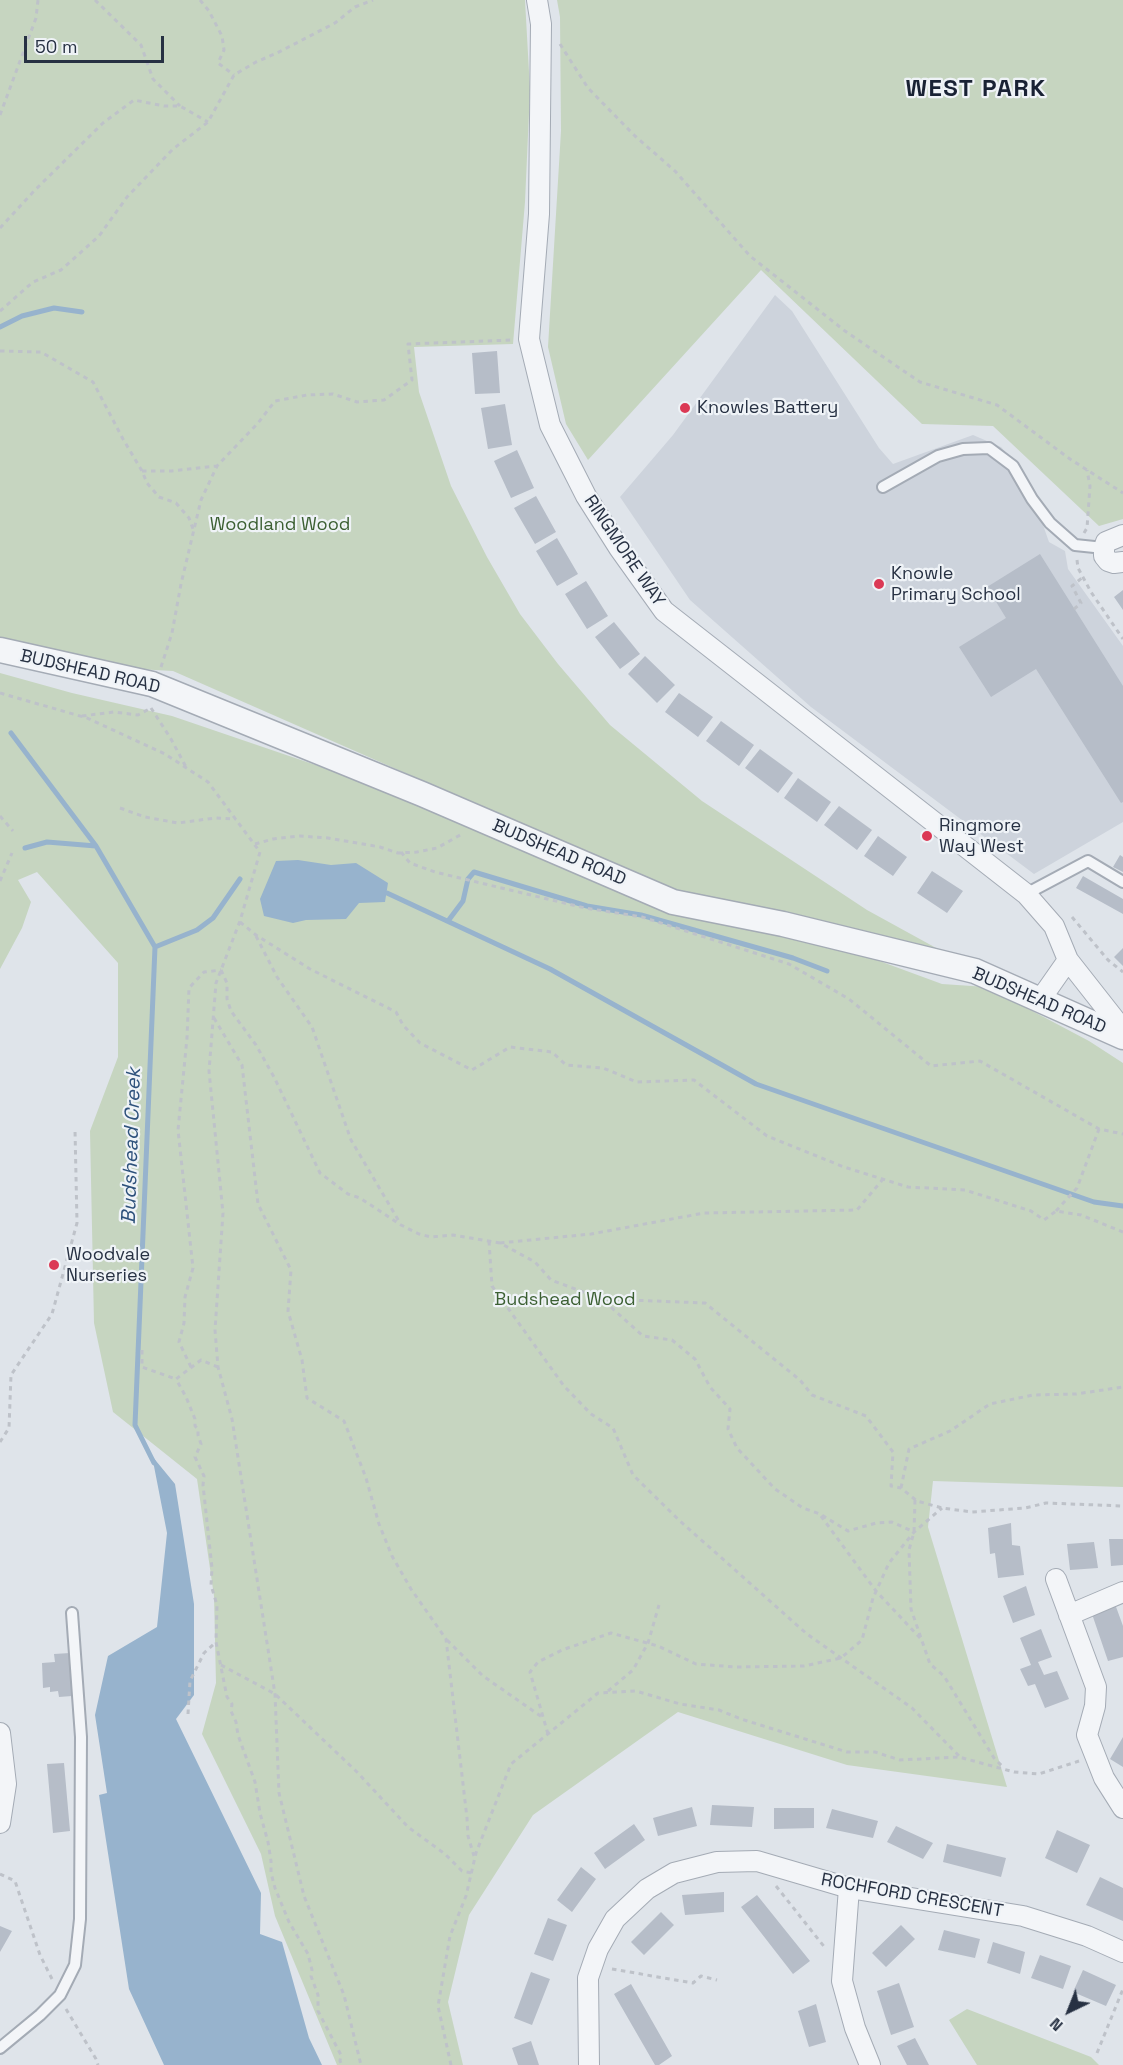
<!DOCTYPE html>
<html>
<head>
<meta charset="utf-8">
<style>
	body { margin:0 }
	#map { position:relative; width:1123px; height:2065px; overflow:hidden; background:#dfe4ea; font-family:"Space Grotesk",sans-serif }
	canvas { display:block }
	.north { position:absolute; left:1039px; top:1981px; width:60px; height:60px; -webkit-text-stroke:4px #eff3f7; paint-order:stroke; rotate:223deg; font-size:16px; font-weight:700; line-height:24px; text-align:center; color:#273143 }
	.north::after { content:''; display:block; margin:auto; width:21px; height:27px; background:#273143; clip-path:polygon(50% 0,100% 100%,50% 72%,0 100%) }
	.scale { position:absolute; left:24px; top:36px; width:140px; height:27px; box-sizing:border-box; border:3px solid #273143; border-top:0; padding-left:8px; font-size:18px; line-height:21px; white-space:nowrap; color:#273143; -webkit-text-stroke:4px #eff3f7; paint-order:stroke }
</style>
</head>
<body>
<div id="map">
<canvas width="1123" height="2065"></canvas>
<div class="north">N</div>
<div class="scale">50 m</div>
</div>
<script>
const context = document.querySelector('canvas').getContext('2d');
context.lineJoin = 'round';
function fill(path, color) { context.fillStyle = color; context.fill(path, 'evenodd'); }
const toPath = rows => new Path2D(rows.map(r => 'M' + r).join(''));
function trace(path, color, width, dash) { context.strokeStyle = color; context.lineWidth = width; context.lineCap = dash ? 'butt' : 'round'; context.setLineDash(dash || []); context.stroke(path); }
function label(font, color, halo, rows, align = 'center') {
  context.font = font + ' "Space Grotesk",sans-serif'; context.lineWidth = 4.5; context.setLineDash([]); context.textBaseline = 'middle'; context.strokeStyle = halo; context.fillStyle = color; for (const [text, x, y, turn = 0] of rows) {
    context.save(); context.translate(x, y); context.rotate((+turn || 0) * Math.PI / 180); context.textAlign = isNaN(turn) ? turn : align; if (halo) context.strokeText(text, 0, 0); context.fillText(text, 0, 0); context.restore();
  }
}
fill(toPath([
	[775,295,792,311,879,448,893,464,973,435,1001,447,1025,474,1049,542,1065,551,1068,569,1123,646,1123,822,1034,874,811,707,690,600,620,497,673,435]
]), '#cdd3dc');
fill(toPath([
	[0,0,525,0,530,90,525,202,513,344,414,347,419,392,451,486,487,557,520,614,558,664,610,725,702,801,867,910,938,949,873,937,669,889,173,671,119,668,0,640],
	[557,0,1123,0,1123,519,1099,526,993,426,922,424,761,270,588,460,566,424,548,347,561,131,560,17],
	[0,673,72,693,172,716,386,789,464,825,486,829,817,938,942,984,987,987,1089,1041,1123,1063,1123,1487,933,1481,928,1527,1007,1787,847,1765,678,1712,533,1815,469,1915,448,2002,463,2065,337,2065,275,1916,261,1854,202,1734,216,1683,214,1596,197,1479,113,1412,94,1323,90,1131,118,1057,118,963,37,872,18,880,31,902,22,928,0,969],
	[967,2009,1091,2057,1099,2065,977,2065,949,2020]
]), '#c6d5c0');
fill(toPath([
	[298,860,331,865,356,863,388,883,385,902,359,903,346,919,306,920,293,923,264,916,260,899,276,861],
	[152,1456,175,1484,194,1604,194,1695,176,1719,261,1893,260,1934,282,1942,309,2038,322,2065,164,2065,129,1989,99,1795,107,1793,95,1715,108,1656,157,1627,167,1533]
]), '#97b3cd');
trace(toPath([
	[0,327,22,316,54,308,82,312],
	[11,733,96,846,155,947,135,1425,154,1463],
	[25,848,47,842,96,846],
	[387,893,550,969,756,1084,1094,1202,1123,1206],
	[448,921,463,901,468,879,474,872,587,906,641,915,793,958,827,971],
	[155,947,197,930,213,918,240,879]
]), '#97b3cd', 5);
fill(toPath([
	[497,351,500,393,475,394,472,353],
	[505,404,512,445,488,449,481,408],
	[517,450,534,488,511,498,494,461],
	[536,496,556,532,535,544,514,508],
	[557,538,578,574,557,586,536,551],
	[1040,554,1123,686,1123,802,1121,803,1036,669,991,697,959,647,1006,618,987,587],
	[586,581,608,616,587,629,565,594],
	[1123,590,1123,610,1114,597],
	[614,622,640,654,620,669,595,637],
	[645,656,675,685,657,703,628,674],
	[679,693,713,717,698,737,665,712],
	[721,721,754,745,739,766,706,741],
	[760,749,793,773,778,793,745,768],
	[798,778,831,802,817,822,784,798],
	[839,806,872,830,857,850,824,825],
	[878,836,907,857,893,876,864,856],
	[1120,855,1123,857,1123,872,1113,867],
	[932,871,963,891,947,913,917,893],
	[1083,876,1123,899,1123,914,1076,888],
	[1123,948,1123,966,1114,957],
	[1011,1523,1012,1545,1020,1546,1024,1575,998,1578,995,1553,990,1554,988,1528],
	[1109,1539,1123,1539,1123,1565,1111,1566],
	[1094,1542,1098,1568,1070,1570,1067,1544],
	[1026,1586,1035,1615,1013,1623,1003,1596],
	[1115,1604,1123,1626,1123,1657,1108,1661,1092,1614],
	[1041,1629,1052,1657,1038,1662,1044,1675,1057,1671,1069,1699,1045,1708,1035,1684,1028,1686,1020,1669,1031,1665,1020,1638],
	[70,1653,72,1696,59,1697,58,1691,50,1692,50,1687,43,1688,42,1663,55,1662,54,1654],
	[1123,1737,1123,1767,1110,1759],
	[64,1763,70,1831,53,1833,47,1764],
	[712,1805,754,1807,752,1827,710,1825],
	[692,1807,697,1826,658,1836,653,1818],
	[774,1808,814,1808,814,1828,774,1829],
	[832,1809,878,1821,873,1838,826,1828],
	[634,1824,645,1840,605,1869,594,1853],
	[896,1826,933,1843,923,1859,887,1842],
	[1057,1830,1090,1845,1077,1873,1045,1858],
	[947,1844,1006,1858,1001,1877,943,1862],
	[581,1867,596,1879,572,1912,557,1900],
	[1100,1877,1123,1888,1123,1921,1086,1905],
	[724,1892,724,1912,685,1915,682,1895],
	[757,1895,810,1961,793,1974,741,1907],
	[661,1912,674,1925,644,1955,631,1942],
	[548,1918,567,1925,553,1961,534,1954],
	[901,1925,915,1939,886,1967,872,1953],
	[0,1926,12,1931,0,1952],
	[944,1930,980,1939,975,1958,938,1950],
	[993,1942,1025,1952,1020,1974,987,1963],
	[1040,1955,1071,1966,1063,1989,1031,1978],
	[1083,1970,1116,1985,1106,2006,1073,1992],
	[531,1972,550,1979,532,2025,514,2018],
	[899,1983,914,2027,891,2035,877,1991],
	[631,1984,672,2056,659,2065,655,2065,614,1994],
	[816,2004,826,2042,809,2047,798,2011],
	[915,2038,929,2065,907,2065,897,2046],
	[531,2041,539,2065,518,2065,512,2048]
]), '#b6bdc8');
const service = toPath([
	[883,487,938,456,963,449,989,448,1013,466,1032,499,1050,523,1075,545,1104,548],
	[1026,894,1088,861,1123,882],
	[0,2048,40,2015,60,1995,75,1965,80,1919,81,1737,72,1613]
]);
const minor = toPath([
	[537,0,541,24,539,214,529,339,550,425,586,496,619,548,664,611,1026,894,1054,926,1068,960,1123,1030],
	[1123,535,1106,542,1104,548,1104,556,1108,561,1114,563,1123,562],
	[1040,1000,1068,960],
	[1056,1579,1096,1687,1095,1706,1087,1735,1104,1778,1123,1808],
	[1069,1615,1123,1592],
	[0,1733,6,1784,0,1823],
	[849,1888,842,1981,855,2028,870,2065],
	[589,2065,588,1978,598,1949,615,1919,647,1889,674,1873,717,1862,757,1861,849,1888,1023,1916,1087,1936,1123,1952]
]);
const tertiary = toPath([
	[0,650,152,684,422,794,673,902,783,924,975,971,1123,1037]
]);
trace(service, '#a4abb5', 14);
trace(minor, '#a4abb5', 22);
trace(tertiary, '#a4abb5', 27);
trace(toPath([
	[95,0,141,45,153,79,180,106],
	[200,0,209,11,222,36,224,50,218,63,234,75],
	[560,44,588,88,635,136,675,171,750,256,845,331,920,382,997,405,1070,459,1123,493],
	[0,115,36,18,38,0],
	[0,228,35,190,103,123,134,100,164,106,180,106,208,122],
	[0,311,33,282,61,270,99,236,127,197,173,149,208,122,234,75,256,62,277,53,335,23,355,7,373,0],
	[0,351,41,352,93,382,123,439,142,471,147,483,159,497,176,503,189,518,193,529],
	[142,471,171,471,217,466],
	[1084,533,1087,528,1090,486,1087,470],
	[1077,560,1078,568,1091,592,1123,639],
	[1074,609,1081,603,1072,586,1083,577],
	[161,667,172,633,181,584,201,500,217,466,258,423,275,401,307,395,333,394,357,402,384,400,412,380,408,344,512,340],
	[0,693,87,718,165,754,208,782,260,852,240,921,216,983,209,1071,223,1213,215,1330,218,1367,232,1419,275,1694,279,1793,304,1896,344,1995,361,2065],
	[151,708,171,739,186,767],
	[82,716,114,712,138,715,151,708],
	[120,808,145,817,178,823,215,818,236,819],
	[0,816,13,831],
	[255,844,273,839,300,836,328,838,380,847,398,853,417,852,437,848,462,834],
	[401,852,410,863,435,872,585,908,642,917,789,964,849,999,931,1066,980,1061,1099,1129,1123,1134],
	[0,881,12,853],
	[1072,917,1108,960,1123,972],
	[240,922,256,935,310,969,396,1012,403,1025,420,1043,472,1070,510,1047,552,1052,566,1065,603,1068,637,1082,694,1080,767,1136,844,1167,908,1187,965,1190,1031,1211,1044,1220,1056,1211,1081,1215,1123,1232],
	[256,936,277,977,312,1027,351,1140,400,1223],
	[221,970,227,983,227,999,231,1011,256,1045,274,1077,320,1173,348,1194,360,1198,401,1225,419,1234,431,1237,453,1235,500,1243,535,1262,551,1280,602,1299,643,1336,672,1340,695,1359,710,1387,730,1409,728,1429,737,1448,775,1489,803,1508,820,1514,848,1531,876,1523,892,1522,914,1532],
	[214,1018,242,1065,258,1204,291,1270,288,1311,302,1360,307,1398,344,1421,366,1478,379,1524,392,1556,411,1589,446,1639,467,1818,468,1836,474,1856],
	[1056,1211,1077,1188,1099,1129],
	[489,1241,492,1286,564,1386,591,1414,613,1428,633,1475,680,1521,807,1634,912,1708,961,1758],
	[500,1243,591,1234,704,1213,857,1210,883,1179],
	[603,1299,705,1303,800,1380,812,1395,866,1416,893,1452,891,1486,901,1488,917,1501,942,1508,972,1512,1025,1508,1046,1503,1123,1506],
	[142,1350,142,1367,176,1379],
	[191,1367,179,1342,184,1323,185,1297,193,1268,178,1130,187,1038,189,988,204,972,221,970],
	[218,1367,201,1360,176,1379,186,1397,195,1419,195,1426,198,1429,198,1435,201,1444,195,1457,204,1476,203,1485,212,1568,211,1585,217,1605,216,1642,227,1697,232,1704,231,1711,236,1722,238,1735,255,1782,260,1813,268,1842,271,1861,271,1873,275,1888,289,1922,308,1954,312,1970,311,1976,318,1995,318,2011,341,2055,340,2061,342,2065],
	[0,1442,9,1428,11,1375,52,1314,77,1223,75,1130],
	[901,1488,909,1449,950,1431,990,1404,1033,1395,1076,1394,1123,1387],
	[915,1500,914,1532,909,1550,911,1609,930,1664,944,1676,994,1758,1003,1767],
	[821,1516,876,1591,921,1639],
	[447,1640,483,1676,542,1717],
	[221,1665,275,1694,357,1772,408,1827,445,1854,462,1871,472,1873],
	[608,1691,633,1670,648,1643,659,1605],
	[188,1714,190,1681,204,1653,216,1642],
	[548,1734,530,1672,538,1662,562,1650,611,1633,658,1646,696,1664,736,1667,804,1666,841,1658,862,1640,873,1598,889,1563,914,1532,942,1508],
	[0,1874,15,1881,40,1955,52,1979],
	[776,1886,826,1949],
	[612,1969,693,1983,701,1976,717,1980],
	[66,2009,96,2059,98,2065],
	[1097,2053,1123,1989],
	[451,2065,438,2006,450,1936,466,1896,476,1853,511,1764,598,1693,636,1691,680,1704,719,1710,741,1719,847,1752,875,1752,900,1760,959,1757,1014,1772,1039,1774,1079,1761]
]), '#bec2c9', 3, [4.5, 4.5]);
trace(service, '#f3f5f8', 10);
trace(minor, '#f3f5f8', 20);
trace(tertiary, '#f3f5f8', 24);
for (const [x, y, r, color] of [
	[685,408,6,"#db3955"],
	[879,584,6,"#db3955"],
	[927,836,6,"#db3955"],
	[54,1265,6,"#db3955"]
]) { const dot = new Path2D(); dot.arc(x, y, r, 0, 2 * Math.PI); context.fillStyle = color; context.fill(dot); trace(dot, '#eff3f7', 2); }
label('18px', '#273143', '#eff3f7', [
	["Knowles Battery",697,408],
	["Knowle",891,574],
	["Primary School",891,595],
	["Ringmore",939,826],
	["Way West",939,847],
	["Woodvale",66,1255],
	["Nurseries",66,1276]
], 'left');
label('18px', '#3c6033', '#eff3f7', [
	["Woodland Wood",280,525],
	["Budshead Wood",565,1300]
]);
label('18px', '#273143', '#eff3f7', [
	["RINGMORE WAY",624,551,56],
	["BUDSHEAD ROAD",90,672,13],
	["BUDSHEAD ROAD",559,853,23],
	["BUDSHEAD ROAD",1039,1001,23],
	["ROCHFORD CRESCENT",912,1896,10]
]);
label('italic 20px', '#2d517b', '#eff3f7', [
	["Budshead Creek",132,1146,-88]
]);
context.letterSpacing = '1.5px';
label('bold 24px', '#192234', '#eff3f7', [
	["WEST PARK",976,89]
]);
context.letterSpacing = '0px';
</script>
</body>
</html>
